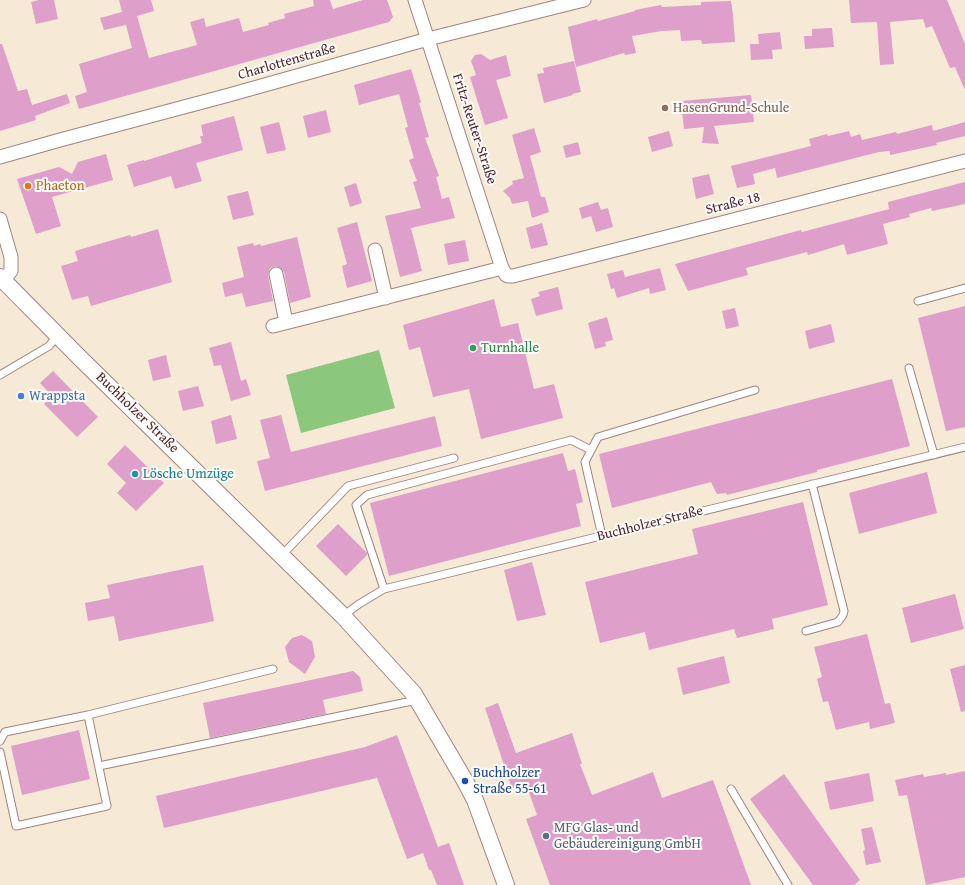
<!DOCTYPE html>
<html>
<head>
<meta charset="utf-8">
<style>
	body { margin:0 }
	canvas { display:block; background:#f6e9d6 }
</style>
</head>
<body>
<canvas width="965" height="885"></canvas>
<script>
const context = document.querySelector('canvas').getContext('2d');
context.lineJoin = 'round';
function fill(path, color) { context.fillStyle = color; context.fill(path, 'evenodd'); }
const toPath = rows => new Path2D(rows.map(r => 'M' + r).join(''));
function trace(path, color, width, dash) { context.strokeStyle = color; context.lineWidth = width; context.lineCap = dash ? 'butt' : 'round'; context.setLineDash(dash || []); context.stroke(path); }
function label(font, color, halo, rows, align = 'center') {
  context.font = font + ' "Gentium Book Plus",serif'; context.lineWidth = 4; context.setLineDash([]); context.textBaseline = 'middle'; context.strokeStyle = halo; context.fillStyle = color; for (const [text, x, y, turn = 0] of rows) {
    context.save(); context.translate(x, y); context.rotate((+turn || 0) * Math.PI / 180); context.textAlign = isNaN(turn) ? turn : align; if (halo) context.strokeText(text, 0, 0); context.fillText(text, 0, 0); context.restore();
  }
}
fill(toPath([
	[379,350,395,408,301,433,286,375]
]), '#8bc87e');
fill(toPath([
	[39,0,54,0,58,19,36,24,31,2],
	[119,0,151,0,154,11,137,16,149,58,197,45,190,22,204,18,206,27,239,18,243,32,269,25,268,23,285,18,284,14,314,6,313,0,330,0,333,9,363,0,387,0,393,17,389,22,79,109,75,96,87,92,79,64,132,48,126,25,104,30,100,18,122,12],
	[849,0,947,0,965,44,965,90,955,67,950,68,932,26,926,28,923,19,890,22,894,64,880,65,877,22,851,23],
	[731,1,733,15,735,42,702,44,701,40,681,41,680,30,662,31,632,36,636,53,625,55,624,53,576,67,568,27,597,19,598,21,635,11,635,10,661,5,662,7,701,5,701,2],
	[832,28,834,47,805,49,804,36,812,36,812,29],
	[780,32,782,49,772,50,773,59,751,60,750,44,759,44,758,34],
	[0,44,2,44,18,91,27,89,32,105,67,94,70,103,35,116,36,120,0,131],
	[481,54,490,60,506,55,511,76,496,80,508,118,485,125,470,77,476,75,471,61,475,55],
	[574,61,581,92,572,94,573,95,544,103,537,74,544,73,543,68],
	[411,69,421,102,419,103,429,137,425,138,439,176,436,177,442,199,449,197,455,218,411,228,422,271,400,277,385,216,421,208,413,182,417,181,409,160,414,158,405,128,408,127,399,94,359,105,354,85],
	[751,95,754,122,714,126,719,144,702,143,704,127,684,129,681,101],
	[326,110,331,132,308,138,303,116],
	[234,116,243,150,196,163,202,181,175,189,171,176,134,187,127,165,144,160,144,161,202,143,200,136,203,136,201,125],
	[279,122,286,150,267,154,260,127],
	[965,122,965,136,936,143,937,145,890,155,890,151,879,152,777,178,775,168,753,174,755,184,737,188,731,166,811,146,809,139,827,134,828,136,849,131,851,137,860,134,862,140,896,132,897,134,932,125,933,131],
	[534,128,541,152,530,156,541,197,545,197,549,212,532,218,528,201,512,204,510,198,503,191,513,184,512,181,524,178,512,135],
	[669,131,673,146,652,152,648,137],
	[578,142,581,154,566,158,563,146],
	[106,154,113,180,52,197,61,226,36,234,17,179,59,167,72,174,78,162],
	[709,174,714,194,696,199,692,178],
	[965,182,965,204,932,211,931,208,909,214,910,217,883,224,888,244,847,255,844,244,808,255,807,252,746,268,748,275,688,291,675,264,801,230,802,232,840,222,889,209,888,202],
	[356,183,362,203,350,207,344,187],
	[248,191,254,215,233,220,227,196],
	[598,202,601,210,608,208,613,227,596,232,591,216,582,219,579,208],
	[357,222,372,281,347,288,342,266,347,264,337,228],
	[542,223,548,245,531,249,526,228],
	[158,229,172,282,91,306,88,296,72,300,61,266,78,261,75,251,130,235,131,237],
	[297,237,311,297,290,303,284,272,279,267,275,266,270,268,268,275,273,301,246,307,242,293,225,297,222,283,244,277,237,247,253,243,254,246,260,244,261,246],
	[465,240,469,261,448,265,444,244],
	[660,268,666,290,650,294,649,288,617,298,614,288,611,289,607,274,623,270,625,277],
	[558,287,563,309,536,316,531,299,540,296,538,292],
	[494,299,501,327,518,323,534,389,554,384,563,418,481,439,469,389,433,397,420,347,409,350,403,325],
	[965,306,965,427,946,431,918,318],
	[735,308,739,326,726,329,722,311],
	[607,317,613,340,605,342,606,346,595,349,588,323],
	[831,324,835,342,809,349,805,331],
	[231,342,241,381,246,379,251,395,231,401,221,365,214,366,209,348],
	[166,355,171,377,153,381,148,360],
	[53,371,98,417,77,437,44,404,52,396,40,383],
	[892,379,910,446,817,470,817,472,727,495,726,493,717,494,711,482,612,508,599,454],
	[198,386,204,406,183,411,178,391],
	[231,415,237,439,216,444,211,421],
	[281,415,291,452,435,416,442,446,265,491,257,461,270,458,260,420],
	[125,445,164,483,136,511,117,493,126,483,107,464],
	[563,453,568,471,575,469,583,502,576,504,581,526,389,576,370,503],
	[927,472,937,513,859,534,849,493],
	[803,502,828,605,772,619,774,629,737,638,734,629,649,650,645,632,600,643,585,582,698,554,692,529],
	[338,524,367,553,367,555,346,576,316,546],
	[532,562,546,615,517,621,504,570],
	[203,565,214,621,119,641,114,616,88,621,85,603,110,598,107,585],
	[955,594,964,629,911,643,902,608],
	[867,634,885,704,890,703,895,723,870,729,869,722,836,730,828,701,823,702,817,679,822,677,814,647],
	[302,635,312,641,315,657,305,674,289,662,285,647,292,638],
	[724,656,730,683,683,695,677,668],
	[965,665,965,711,961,712,950,669],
	[353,671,360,677,363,691,323,700,326,714,210,738,203,703],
	[498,703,516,753,572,733,582,764,580,764,592,795,653,772,662,798,713,780,751,885,550,885,526,819,537,815,526,784,512,789,485,708],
	[79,730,90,779,22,795,11,746],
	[397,735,438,847,449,843,464,885,437,885,431,870,429,870,423,853,407,859,377,778,164,828,156,796,365,747],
	[965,771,965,877,926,885,907,795,899,796,895,780,923,774,924,777,946,773,946,775],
	[869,773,874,801,830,810,824,782],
	[784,774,860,880,854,885,813,885,750,799],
	[872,827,881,862,866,865,863,851,865,850,861,829]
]), '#de9fcb');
const service = toPath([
	[918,301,965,288],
	[909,368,934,455],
	[0,375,49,346,58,335],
	[602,536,585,462,598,437,755,390],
	[282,555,348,486,454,458],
	[384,589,356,505,367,495,571,440,591,450],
	[343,616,359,604,384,589,965,447],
	[806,631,838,622,843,615,844,611,812,484],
	[88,715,273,669],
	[0,741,5,732,88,715,107,806,16,826,0,752],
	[99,766,417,700],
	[731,789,788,885]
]);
const minor = toPath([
	[415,0,502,268,506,275,508,276,513,276,965,161],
	[0,157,60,140,229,95,428,39,584,0],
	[0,219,11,257,11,271,4,280],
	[375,250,386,298],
	[276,274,286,322],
	[273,326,502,268]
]);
const tertiary = toPath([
	[0,277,80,358,343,616,414,694,465,781,475,800,506,885]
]);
trace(service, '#a08480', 9);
trace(minor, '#a08480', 15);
trace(tertiary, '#a08480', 18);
trace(service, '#fff', 7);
trace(minor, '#fff', 13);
trace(tertiary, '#fff', 16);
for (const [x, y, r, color] of [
	[665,108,4,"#8d6e63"],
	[28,186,4,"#e8710a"],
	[473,348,4,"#2e9e5b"],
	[21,396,4,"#3f7fe0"],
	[135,474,4,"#0f9aa8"],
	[465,781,4,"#1a4fb4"],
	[546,836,4,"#5c6f8a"]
]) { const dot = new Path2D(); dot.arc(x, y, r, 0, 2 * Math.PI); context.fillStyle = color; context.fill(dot); trace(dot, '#fdfcf7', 1.5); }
label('14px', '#4a1f2b', '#fdfcf7', [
	["Charlottenstraße",287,62,-16],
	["Fritz-Reuter-Straße",474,129,72],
	["Straße 18",733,204,-14],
	["Buchholzer Straße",137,413,44],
	["Buchholzer Straße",650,524,-14]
]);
label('14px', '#785e54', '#fdfcf7', [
	["HasenGrund-Schule",673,108]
], 'left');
label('14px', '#c56008', '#fdfcf7', [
	["Phaeton",36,186]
], 'left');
label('14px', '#27864d', '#fdfcf7', [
	["Turnhalle",481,348]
], 'left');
label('14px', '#366cbe', '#fdfcf7', [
	["Wrappsta",29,396]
], 'left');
label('14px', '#0d838f', '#fdfcf7', [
	["Lösche Umzüge",143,474]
], 'left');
label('14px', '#164399', '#fdfcf7', [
	["Buchholzer",473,773],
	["Straße 55-61",473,789]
], 'left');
label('14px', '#4e5e75', '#fdfcf7', [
	["MFG Glas- und",554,828],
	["Gebäudereinigung GmbH",554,844]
], 'left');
</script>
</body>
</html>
